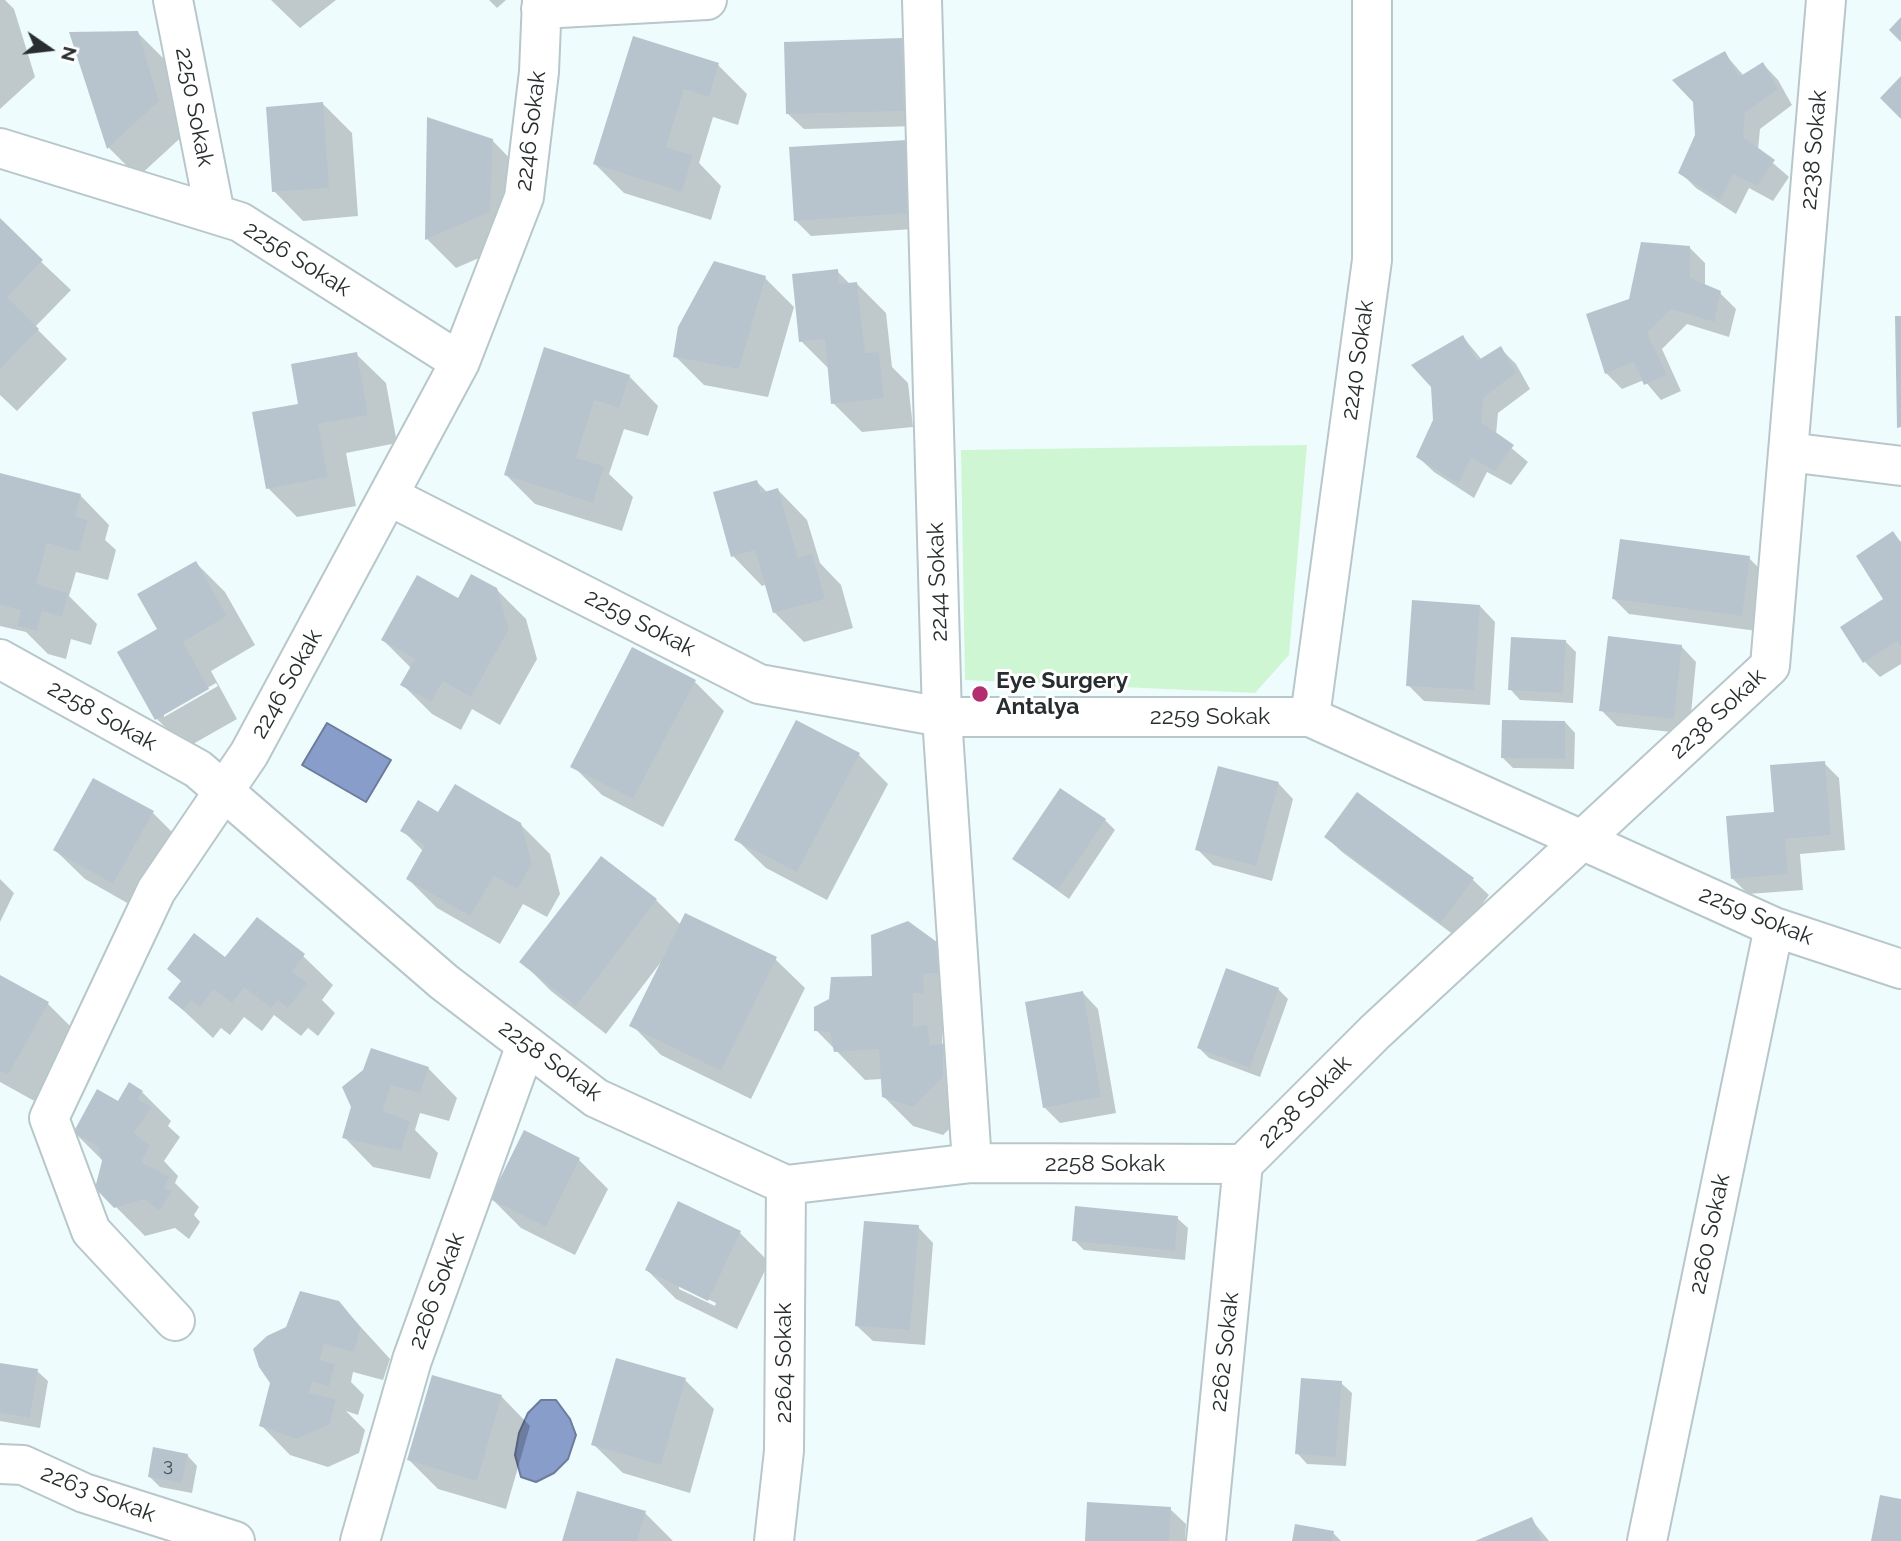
<!DOCTYPE html>
<html>
<head>
<meta charset="utf-8">
<style>
	body { margin:0 }
	#map { position:relative; width:1901px; height:1541px; overflow:hidden; background:#effcfe; font-family:Raleway,sans-serif }
	canvas { display:block }
	.north { position:absolute; left:14px; top:14px; width:70px; height:70px; -webkit-text-stroke:5px #fff; paint-order:stroke; rotate:104deg; font-size:19px; font-weight:700; line-height:28px; text-align:center; color:#282e2f }
	.north::after { content:''; display:block; margin:auto; width:24px; height:32px; background:#282e2f; clip-path:polygon(50% 0,100% 100%,50% 72%,0 100%) }
</style>
</head>
<body>
<div id="map">
<canvas width="1901" height="1541"></canvas>
<div class="north">N</div>
</div>
<script>
const context = document.querySelector('canvas').getContext('2d');
context.lineJoin = 'round';
function fill(path, color) { context.fillStyle = color; context.fill(path, 'evenodd'); }
const toPath = rows => new Path2D(rows.map(r => 'M' + r).join(''));
function trace(path, color, width, dash) { context.strokeStyle = color; context.lineWidth = width; context.lineCap = dash ? 'butt' : 'round'; context.setLineDash(dash || []); context.stroke(path); }
function label(font, color, halo, rows, align = 'center') {
  context.font = font + ' Raleway,sans-serif'; context.lineWidth = 6; context.setLineDash([]); context.textBaseline = 'middle'; context.strokeStyle = halo; context.fillStyle = color; for (const [text, x, y, turn = 0] of rows) {
    context.save(); context.translate(x, y); context.rotate((+turn || 0) * Math.PI / 180); context.textAlign = isNaN(turn) ? turn : align; if (halo) context.strokeText(text, 0, 0); context.fillText(text, 0, 0); context.restore();
  }
}
fill(toPath([
	[1307,445,1289,655,1255,693,965,680,961,450]
]), '#cff6d3');
const water = toPath([
	[327,723,391,760,366,802,302,765,327,723],
	[541,1400,556,1400,570,1419,576,1435,568,1459,554,1473,536,1482,521,1477,515,1455,519,1433,528,1413,541,1400]
]);
fill(water, '#899dcb');
trace(water, '#6c7c9c', 2);
fill(toPath([
	[0,0,5,0,14,9,35,77,0,109],
	[271,0,336,0,300,28],
	[489,0,506,0,497,8],
	[137,32,167,62,188,131,138,177,109,148,72,33],
	[634,39,718,65,747,94,738,125,713,117,699,163,721,186,711,220,624,193,595,164],
	[901,40,917,55,919,126,804,129,788,114],
	[1724,53,1744,76,1763,64,1778,80,1792,105,1760,129,1758,150,1789,177,1773,201,1749,188,1736,214,1696,188,1680,172,1697,135],
	[323,104,352,133,358,216,303,221,274,191],
	[429,119,492,140,521,170,518,241,456,268,427,239],
	[907,142,927,228,811,236,795,220],
	[0,223,71,290,35,327,67,359,17,411,0,395],
	[1690,248,1705,263,1705,286,1720,293,1736,309,1729,337,1687,324,1662,349,1681,391,1661,400,1644,380,1622,389,1606,373,1631,301],
	[837,271,850,284,857,284,886,313,892,367,908,383,913,427,862,432,833,403,829,369,801,341],
	[765,278,794,307,768,397,704,385,675,356],
	[1463,337,1482,360,1501,349,1516,364,1530,389,1498,413,1496,435,1528,462,1511,485,1487,472,1474,498,1434,472,1418,457,1435,420],
	[545,350,629,376,658,406,648,436,624,429,609,474,633,497,622,531,535,504,506,475],
	[356,354,386,383,397,443,346,453,356,506,297,517,268,488,300,405],
	[0,479,80,495,109,525,105,540,116,550,108,580,76,572,69,596,97,624,91,645,71,639,66,659,48,654,26,632,0,626],
	[757,482,768,493,778,490,807,520,820,563,841,585,853,628,804,642,774,612,767,584,762,586,733,556],
	[1893,534,1901,542,1901,664,1880,677,1865,662,1886,599],
	[1749,558,1764,573,1757,631,1629,614,1614,599],
	[196,563,225,592,255,645,211,671,237,719,186,748,157,719,160,630],
	[216,683,218,686,164,717,164,713],
	[496,589,526,619,537,659,500,725,472,709,461,730,432,714,403,685,411,668,383,640,459,600],
	[1480,606,1495,622,1490,705,1424,701,1408,685],
	[1566,642,1576,652,1573,703,1520,700,1510,689],
	[1681,646,1696,662,1689,734,1617,726,1601,710],
	[695,682,724,711,663,827,602,795,573,766],
	[1565,722,1575,733,1574,769,1513,768,1503,758],
	[859,755,888,784,827,900,766,868,736,839],
	[1824,763,1839,778,1845,850,1800,854,1803,890,1748,894,1733,879,1776,814],
	[94,780,153,813,182,842,143,912,85,879,55,850],
	[1278,783,1293,799,1272,881,1213,865,1197,849],
	[1357,794,1473,880,1489,895,1458,938,1342,852,1326,837],
	[439,814,520,824,550,854,560,894,547,917,523,904,500,944,437,908,408,879,424,852,402,830],
	[1105,820,1115,830,1069,899,1014,859],
	[601,858,656,900,681,925,775,959,805,988,751,1099,661,1055,632,1025,661,962,606,1034,551,991,522,962],
	[0,879,14,893,0,922],
	[940,946,953,1022,942,1022,942,1043,955,1056,972,1107,943,1135,913,1126,884,1097,882,1079,865,1080,816,1030,874,977],
	[303,956,333,985,322,1000,335,1013,318,1036,308,1028,301,1036,274,1015,262,1031,244,1017,230,1035,221,1028,213,1038,170,998],
	[0,977,48,1004,77,1033,38,1103,0,1082],
	[1278,989,1288,999,1260,1077,1209,1058,1199,1048],
	[1083,993,1098,1009,1116,1113,1060,1123,1044,1107],
	[428,1068,457,1098,449,1121,420,1113,415,1130,438,1153,430,1179,373,1167,344,1137,353,1107,344,1088],
	[142,1092,171,1121,168,1126,180,1137,164,1161,178,1176,175,1183,199,1207,194,1215,200,1222,189,1239,175,1228,145,1236,97,1188,104,1162,75,1133,118,1103],
	[525,1133,579,1160,608,1189,575,1255,521,1228,492,1199],
	[1177,1218,1188,1228,1185,1260,1084,1250,1074,1240],
	[918,1227,933,1243,925,1345,873,1341,857,1326],
	[740,1233,769,1262,737,1329,676,1299,647,1270],
	[679,1285,716,1303,715,1306,679,1289],
	[338,1302,390,1359,383,1380,353,1372,351,1382,364,1395,358,1415,346,1411,365,1430,359,1453,328,1467,290,1455,261,1425],
	[0,1365,37,1371,48,1381,40,1428,0,1421],
	[685,1380,714,1409,690,1493,623,1473,593,1444],
	[1341,1383,1352,1393,1346,1466,1307,1464,1297,1453],
	[501,1396,530,1426,506,1509,438,1489,409,1460],
	[187,1455,197,1466,192,1493,160,1487,149,1476],
	[1170,1509,1186,1524,1185,1541,1087,1541],
	[645,1513,673,1541,564,1541],
	[1531,1519,1549,1541,1479,1541],
	[1333,1533,1341,1541,1294,1541]
]), '#0003');
fill(toPath([
	[1901,17,1901,42,1889,30],
	[138,31,159,101,107,149,69,32],
	[633,36,719,63,709,97,684,89,666,147,693,155,682,192,593,164],
	[902,38,904,111,786,114,784,42],
	[1725,51,1739,77,1763,62,1778,89,1745,113,1743,137,1775,160,1757,186,1733,174,1720,200,1678,173,1695,135,1693,102,1672,80],
	[1901,76,1901,119,1880,98],
	[323,102,329,188,272,192,266,107],
	[427,117,493,139,490,212,425,240],
	[907,140,912,213,794,221,789,147],
	[0,218,43,260,7,297,39,329,0,369],
	[1641,242,1690,246,1690,278,1721,291,1714,322,1671,309,1647,333,1667,375,1644,385,1634,362,1605,374,1586,314,1629,299],
	[714,261,766,276,739,369,673,357,678,327],
	[838,269,839,284,857,282,865,353,879,352,884,398,831,404,825,339,799,342,792,274],
	[1895,316,1901,316,1901,427,1897,428],
	[1463,335,1477,361,1501,346,1516,373,1483,398,1481,422,1514,445,1495,471,1471,458,1458,484,1416,457,1433,420,1431,387,1411,365],
	[544,347,630,375,619,408,594,400,576,458,604,466,593,503,504,475],
	[357,352,368,415,318,424,328,477,266,489,252,412,298,404,291,364],
	[0,473,81,494,75,516,88,520,79,552,47,543,36,584,68,593,62,617,42,611,37,631,17,626,21,610,0,605],
	[757,480,761,493,778,488,798,558,812,553,825,599,773,613,755,550,731,557,713,492],
	[1893,531,1901,543,1901,647,1897,641,1863,663,1840,627,1883,599,1856,556],
	[1620,539,1750,556,1742,616,1612,599],
	[196,561,227,616,183,642,209,689,155,720,117,652,157,629,137,594],
	[471,574,497,588,509,629,471,697,443,681,431,702,400,685,415,659,381,640,417,575,458,598],
	[1412,600,1480,605,1474,690,1406,686],
	[1608,636,1682,645,1674,719,1599,711],
	[1511,637,1566,640,1563,693,1508,690],
	[632,647,696,680,633,799,570,767],
	[796,720,860,753,797,872,734,840],
	[1502,720,1565,721,1565,759,1501,758],
	[1825,761,1831,835,1785,839,1788,874,1731,879,1726,816,1774,812,1770,765],
	[1218,766,1279,782,1256,866,1195,850],
	[93,778,154,811,113,884,53,850],
	[455,784,521,823,532,864,517,889,494,876,470,916,406,879,425,845,400,831,418,800,438,812],
	[1060,788,1106,819,1058,890,1012,859],
	[1357,792,1474,878,1441,923,1324,837],
	[601,856,657,899,576,1006,519,962],
	[685,913,777,957,721,1071,629,1026],
	[257,917,305,954,292,971,307,983,288,1008,278,1000,271,1008,244,987,232,1003,214,989,200,1007,191,1000,183,1010,168,998,181,981,167,969,194,933,225,957],
	[908,921,941,945,940,973,923,974,924,994,913,993,913,1027,927,1025,930,1045,943,1044,943,1077,913,1107,882,1097,879,1049,834,1052,830,1032,814,1031,814,1007,829,999,831,977,872,976,871,935],
	[1226,968,1279,988,1250,1068,1197,1048],
	[0,975,49,1002,8,1075,0,1071],
	[1083,991,1101,1097,1043,1108,1025,1002],
	[371,1048,429,1067,420,1093,391,1085,383,1111,410,1122,401,1151,342,1138,351,1107,342,1087,363,1070],
	[129,1082,143,1091,137,1099,152,1107,134,1133,150,1146,141,1162,170,1177,164,1188,172,1191,159,1211,145,1199,114,1208,95,1188,102,1161,98,1146,73,1133,97,1089,118,1101],
	[524,1130,580,1158,546,1227,490,1199],
	[678,1201,741,1231,708,1301,645,1270],
	[1075,1206,1178,1216,1175,1251,1072,1241],
	[864,1221,919,1225,910,1330,855,1326],
	[300,1291,339,1301,361,1328,354,1352,324,1344,320,1360,335,1364,329,1387,312,1381,309,1393,336,1399,330,1424,297,1439,259,1426,270,1383,259,1367,253,1349,267,1336,286,1327],
	[616,1358,686,1378,661,1465,591,1445],
	[0,1363,38,1369,30,1418,0,1413],
	[432,1375,502,1395,477,1481,407,1460],
	[1301,1378,1342,1381,1336,1457,1295,1454],
	[153,1447,188,1454,182,1483,148,1477],
	[577,1491,646,1511,637,1541,562,1541],
	[1880,1495,1901,1499,1901,1541,1871,1541],
	[1087,1502,1171,1507,1169,1541,1085,1541],
	[1532,1517,1542,1541,1475,1541],
	[1295,1524,1334,1531,1332,1541,1292,1541]
]), '#b7c4cd');
const minor = toPath([
	[173,0,215,214],
	[922,0,942,717,972,1163],
	[541,9,707,0],
	[0,148,240,222,460,362],
	[1788,452,1901,466],
	[389,496,759,684,942,717,1310,717,1774,927,1901,969],
	[0,659,198,769,444,982,596,1098,786,1185,972,1163,1243,1164],
	[1310,717,1372,260,1372,0],
	[1243,1164,1375,1032,1770,666,1826,0],
	[175,1321,91,1231,49,1118,156,891,249,754,460,362,524,197,539,72,542,0],
	[0,1464,23,1465,84,1493,235,1541],
	[360,1541,412,1360,526,1045],
	[774,1541,784,1451,786,1185],
	[1206,1541,1243,1164],
	[1647,1541,1774,927]
]);
trace(minor, '#b7c7ca', 42);
trace(minor, '#fff', 38);
for (const [x, y, r, color] of [
	[980,694,9,"#b32d70"]
]) { const dot = new Path2D(); dot.arc(x, y, r, 0, 2 * Math.PI); context.fillStyle = color; context.fill(dot); trace(dot, '#fff', 2.5); }
label('19px', '#4c5456', null, [
	["3",168,1465]
]);
label('23px', '#282e2f', '#fff', [
	["2250 Sokak",194,107,79],
	["2246 Sokak",531,131,-83],
	["2238 Sokak",1814,150,-85],
	["2256 Sokak",297,259,32],
	["2240 Sokak",1358,360,-82],
	["2244 Sokak",938,582,-92],
	["2259 Sokak",640,623,27],
	["2246 Sokak",287,684,-61],
	["2238 Sokak",1718,714,-43],
	["2258 Sokak",102,716,29],
	["2259 Sokak",1210,717],
	["2259 Sokak",1756,916,22],
	["2258 Sokak",550,1061,36],
	["2238 Sokak",1305,1102,-45],
	["2258 Sokak",1105,1164],
	["2260 Sokak",1710,1234,-78],
	["2266 Sokak",437,1291,-70],
	["2262 Sokak",1225,1352,-84],
	["2264 Sokak",784,1363,-90],
	["2263 Sokak",98,1494,21]
]);
label('bold 23px', '#282e2f', '#fff', [
	["Eye Surgery",996,681],
	["Antalya",996,707]
], 'left');
</script>
</body>
</html>
